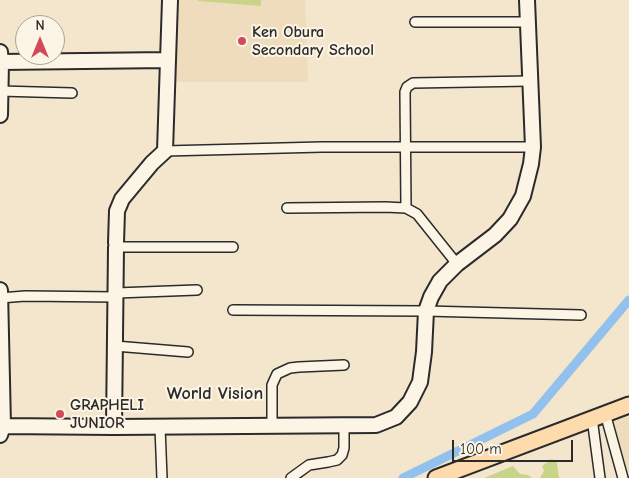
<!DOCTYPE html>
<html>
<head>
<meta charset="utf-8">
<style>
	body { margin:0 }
	#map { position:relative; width:629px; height:478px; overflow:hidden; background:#f4e6cd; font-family:"Comic Neue",sans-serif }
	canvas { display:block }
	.north { position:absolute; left:15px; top:15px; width:50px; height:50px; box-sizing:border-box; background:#fcf5e5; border:1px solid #a8a49b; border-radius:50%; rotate:0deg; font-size:14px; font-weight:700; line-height:20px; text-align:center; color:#2b2b2b }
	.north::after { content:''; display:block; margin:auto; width:18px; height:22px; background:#d1495b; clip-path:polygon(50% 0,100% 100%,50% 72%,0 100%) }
	.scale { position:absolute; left:452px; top:440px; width:121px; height:22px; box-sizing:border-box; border:2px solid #2b2b2b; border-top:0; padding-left:6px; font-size:15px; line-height:18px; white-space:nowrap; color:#2b2b2b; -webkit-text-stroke:4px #fcf5e5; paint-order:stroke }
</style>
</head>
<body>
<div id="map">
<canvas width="629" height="478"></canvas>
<div class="north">N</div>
<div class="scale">100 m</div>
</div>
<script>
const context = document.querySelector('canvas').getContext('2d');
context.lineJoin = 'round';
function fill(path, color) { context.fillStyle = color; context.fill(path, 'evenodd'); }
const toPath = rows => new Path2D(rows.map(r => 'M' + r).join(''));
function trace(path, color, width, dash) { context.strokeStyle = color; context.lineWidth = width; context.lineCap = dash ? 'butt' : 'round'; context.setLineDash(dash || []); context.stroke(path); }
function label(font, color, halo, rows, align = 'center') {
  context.font = font + ' "Comic Neue",sans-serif'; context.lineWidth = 4; context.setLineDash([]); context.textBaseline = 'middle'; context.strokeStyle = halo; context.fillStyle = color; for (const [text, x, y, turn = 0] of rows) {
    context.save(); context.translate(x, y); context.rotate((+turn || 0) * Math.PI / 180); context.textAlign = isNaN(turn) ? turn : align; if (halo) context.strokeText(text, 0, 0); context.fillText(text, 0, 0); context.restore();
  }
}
fill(toPath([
	[178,0,305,0,308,82,176,82],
	[629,416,629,475,613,422]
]), '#eedcbc');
fill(toPath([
	[198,0,261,0,261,6,198,1],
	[552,459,557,463,559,478,540,478,544,471,542,466],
	[513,466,520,474,528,475,532,478,484,478]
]), '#c8d487');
trace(toPath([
	[403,478,533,414,629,300]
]), '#93c1ee', 9);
const street = toPath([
	[415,22,528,22],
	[0,91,72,93],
	[165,151,322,147,533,147],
	[287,208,385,207,406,208,417,214,457,264],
	[406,208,405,92,407,87,413,83,530,81],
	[116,243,116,247,233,247],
	[116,293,197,290],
	[0,298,25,296,116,297],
	[233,310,426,311,581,315],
	[115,346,188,352],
	[605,413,623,478],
	[592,418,600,478],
	[272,426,272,385,277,374,290,368,299,367,344,365],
	[160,427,162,478],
	[291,478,309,465,328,462,337,460,342,455,344,448,344,425]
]);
const secondary = toPath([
	[0,52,1,62,0,115],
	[1,62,168,60],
	[116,243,117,211,122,199,152,163,165,151,170,0],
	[0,290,3,426,0,435],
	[3,426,114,427,376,425,396,417,410,402,420,382,424,352,426,311,431,297,440,281,457,264,495,235,510,219,523,196,531,164,533,147,527,0],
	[114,427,116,247]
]);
const primary = toPath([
	[436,478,629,405]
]);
trace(street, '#2b2b2b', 12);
trace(secondary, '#2b2b2b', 18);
trace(primary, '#2b2b2b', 19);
trace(street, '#fcf5e5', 9);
trace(secondary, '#fcf5e5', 14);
trace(primary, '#fedbac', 15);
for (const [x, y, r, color] of [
	[242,41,5,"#d1495b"],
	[60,414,5,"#d1495b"]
]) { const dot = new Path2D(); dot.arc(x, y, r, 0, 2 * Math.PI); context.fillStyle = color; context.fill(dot); trace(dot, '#fcf5e5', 2); }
label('bold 16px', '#2b2b2b', '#fcf5e5', [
	["Ken Obura",252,32],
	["Secondary School",252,50],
	["GRAPHELI",70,405],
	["JUNIOR",70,423]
], 'left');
label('bold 18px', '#2b2b2b', '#fcf5e5', [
	["World Vision",215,394]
]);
</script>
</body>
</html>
